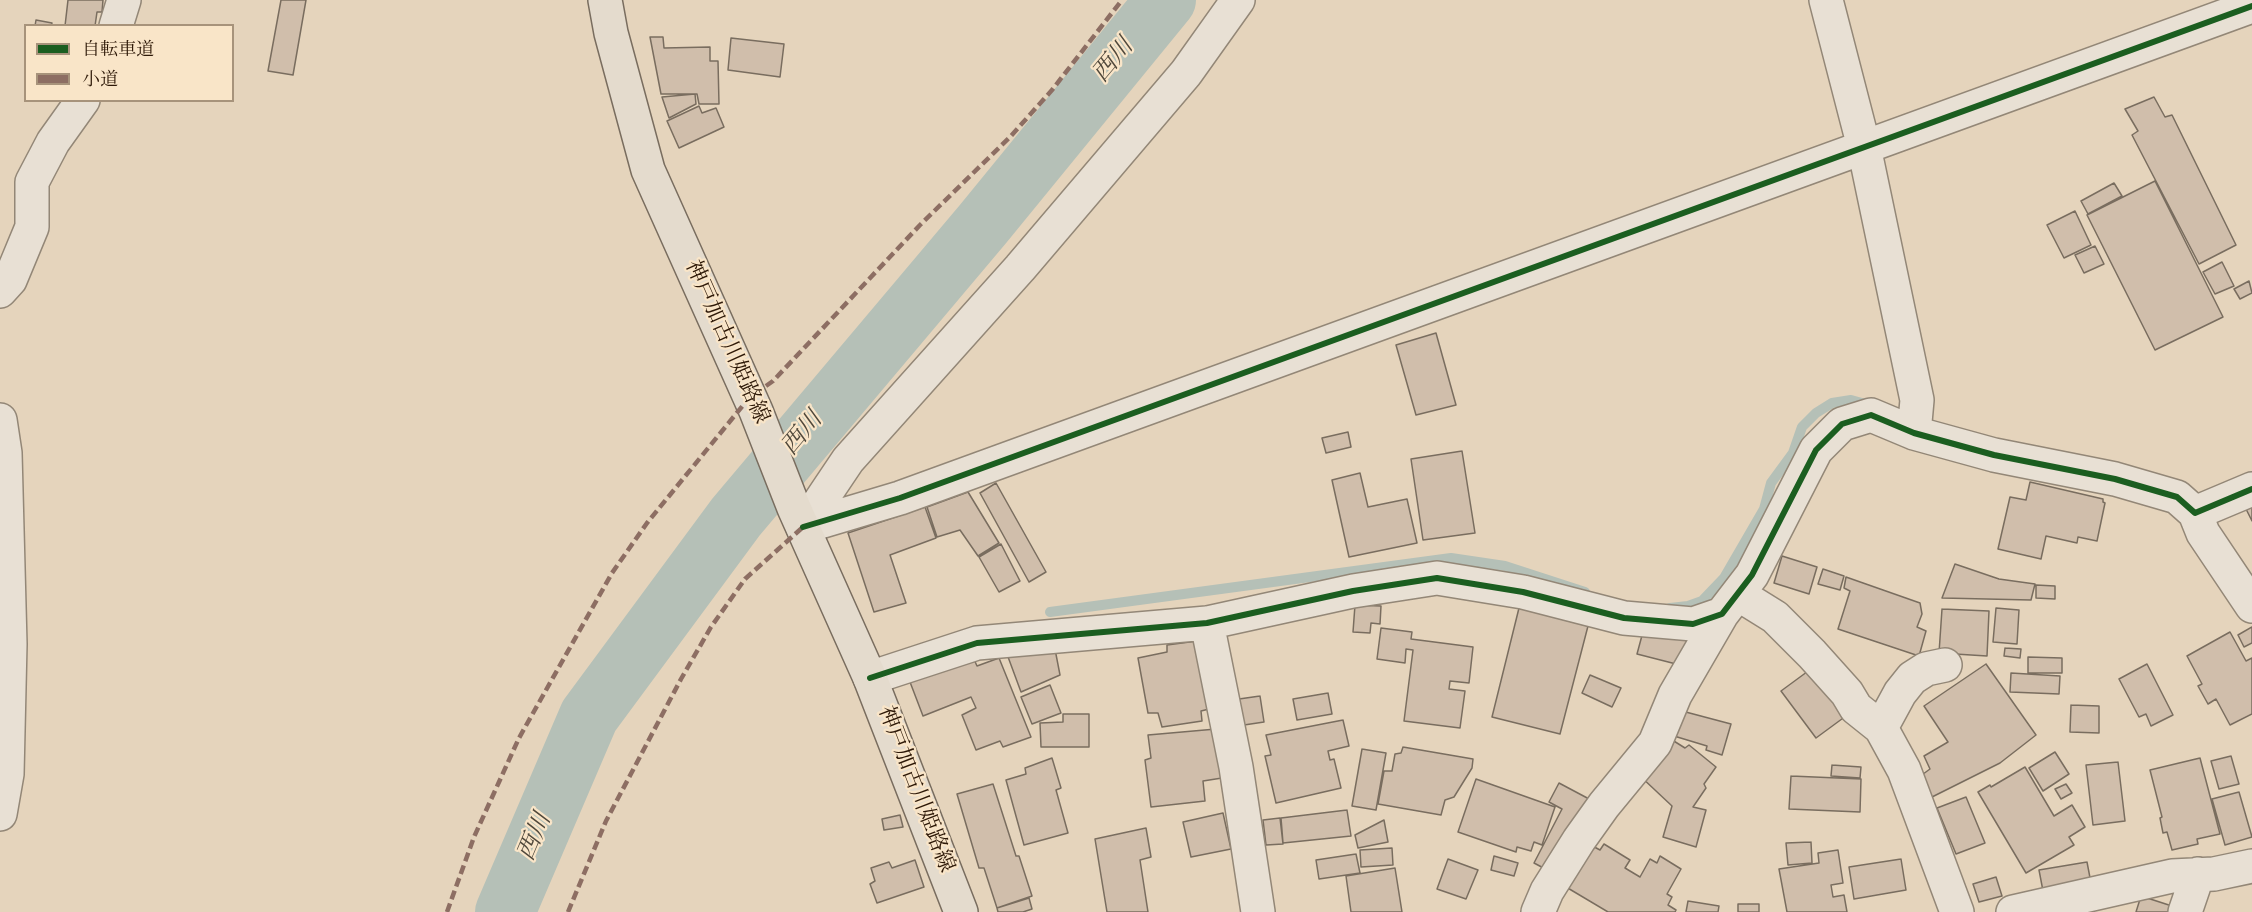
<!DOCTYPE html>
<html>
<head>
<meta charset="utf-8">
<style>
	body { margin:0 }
	#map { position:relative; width:2252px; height:912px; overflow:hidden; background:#e5d4bc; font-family:"Sorts Mill Goudy","Noto Serif JP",serif }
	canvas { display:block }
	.legend { position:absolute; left:24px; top:24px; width:210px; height:78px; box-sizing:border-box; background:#f9e5c8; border:2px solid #a7937b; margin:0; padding:8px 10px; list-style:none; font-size:18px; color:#2d1807 }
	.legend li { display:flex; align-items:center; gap:12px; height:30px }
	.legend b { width:30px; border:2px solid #a7937b }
</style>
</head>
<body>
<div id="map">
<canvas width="2252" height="912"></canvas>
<ul class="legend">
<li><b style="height:8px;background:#1b5e20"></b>自転車道</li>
<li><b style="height:8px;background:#8d6e63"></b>小道</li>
</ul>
</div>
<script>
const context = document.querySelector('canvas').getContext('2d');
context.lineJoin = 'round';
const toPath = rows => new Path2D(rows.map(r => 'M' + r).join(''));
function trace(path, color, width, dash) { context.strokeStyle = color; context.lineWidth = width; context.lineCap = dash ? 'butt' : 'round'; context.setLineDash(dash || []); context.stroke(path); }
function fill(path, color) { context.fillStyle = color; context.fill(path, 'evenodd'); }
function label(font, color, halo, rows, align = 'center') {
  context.font = font + ' "Sorts Mill Goudy","Noto Serif JP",serif'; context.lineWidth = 4.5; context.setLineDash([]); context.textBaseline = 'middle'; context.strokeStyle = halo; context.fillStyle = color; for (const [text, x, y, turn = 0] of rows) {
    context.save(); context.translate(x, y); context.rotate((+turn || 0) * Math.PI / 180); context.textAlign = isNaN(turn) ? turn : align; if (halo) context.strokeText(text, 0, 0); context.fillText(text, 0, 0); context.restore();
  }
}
trace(toPath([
	[1670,608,1688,606,1702,601,1724,578,1764,509,1771,483,1793,453,1802,427,1816,413,1832,403,1851,400,1869,405],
	[1050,612,1451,558,1505,566,1585,592]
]), '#b5c0b7', 10);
trace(toPath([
	[505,912,589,716,736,517,983,224,1166,0]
]), '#b5c0b7', 60);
const building = toPath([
	[68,0,103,0,102,12,97,12,95,26,65,26,68,0],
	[281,0,306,0,293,75,268,71,281,0],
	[36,20,52,23,51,26,35,26,36,20],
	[650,37,663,37,664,48,710,47,710,61,718,61,719,104,699,104,697,94,661,94,650,37],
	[731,38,784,44,780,77,728,70,731,38],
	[695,94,696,104,669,118,662,97,695,94],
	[2154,97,2165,117,2172,115,2236,245,2199,264,2132,135,2138,131,2125,109,2154,97],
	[699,106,702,113,716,108,724,127,679,148,667,121,699,106],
	[2155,181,2223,317,2155,350,2087,215,2155,181],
	[2114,183,2122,196,2088,214,2081,201,2114,183],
	[2075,211,2091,245,2064,258,2047,225,2075,211],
	[2095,246,2104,264,2084,273,2075,255,2095,246],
	[2222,262,2234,286,2215,294,2203,272,2222,262],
	[2249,281,2252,293,2240,299,2234,289,2249,281],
	[1436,333,1456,405,1416,415,1396,345,1436,333],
	[1348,432,1351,447,1326,453,1322,438,1348,432],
	[1462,451,1475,533,1423,540,1411,459,1462,451],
	[1360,473,1368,507,1407,499,1417,543,1349,557,1332,480,1360,473],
	[2030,482,2103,499,2103,502,2105,503,2097,541,2078,537,2077,543,2046,536,2041,559,1998,549,2010,497,2026,500,2030,482],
	[996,483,1046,572,1029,582,980,493,996,483],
	[968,492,999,543,978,556,960,530,937,537,927,507,968,492],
	[2252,506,2252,521,2246,509,2252,506],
	[925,507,936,538,890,555,906,603,874,612,848,533,925,507],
	[1001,544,1020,581,999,592,979,557,1001,544],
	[1782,556,1817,567,1809,594,1774,583,1782,556],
	[1955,564,1999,579,2035,584,2031,600,1942,598,1955,564],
	[1823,569,1844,576,1840,590,1818,584,1823,569],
	[1846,577,1920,603,1922,614,1917,627,1926,631,1919,656,1838,629,1850,591,1844,588,1846,577],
	[2036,585,2055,586,2055,599,2036,598,2036,585],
	[1355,605,1381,606,1380,624,1371,623,1370,633,1353,632,1355,605],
	[1519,608,1588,626,1560,734,1492,717,1519,608],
	[1996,608,2019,610,2017,644,1993,642,1996,608],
	[1942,609,1989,611,1987,656,1939,653,1942,609],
	[2252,627,2252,643,2244,647,2238,635,2252,627],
	[1381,628,1412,632,1411,639,1473,647,1469,683,1450,681,1449,689,1465,691,1460,728,1404,721,1413,650,1406,649,1405,663,1377,659,1381,628],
	[1644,628,1687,639,1680,665,1637,654,1644,628],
	[2230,632,2246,661,2252,658,2252,714,2230,725,2216,699,2208,704,2198,686,2202,684,2187,656,2230,632],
	[1197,641,1209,709,1201,711,1202,721,1162,727,1158,713,1148,713,1138,658,1167,652,1167,645,1197,641],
	[1054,644,1060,675,1021,692,1004,646,1054,644],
	[2005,648,2021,649,2020,658,2004,656,2005,648],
	[973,657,977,666,999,658,1031,737,1003,747,1000,741,976,750,962,715,976,708,971,697,923,716,910,682,973,657],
	[2028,657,2062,658,2062,673,2028,673,2028,657],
	[1986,664,2036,735,2000,763,1928,799,1919,777,1930,769,1924,756,1948,742,1924,706,1986,664],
	[2147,664,2173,715,2151,726,2146,714,2139,717,2119,679,2147,664],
	[1815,666,1850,713,1816,738,1781,691,1815,666],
	[2011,673,2060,676,2059,694,2010,692,2011,673],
	[1590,675,1621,688,1612,707,1582,693,1590,675],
	[1050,685,1061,713,1032,724,1021,697,1050,685],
	[1328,693,1332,714,1297,720,1293,699,1328,693],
	[1260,696,1264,722,1244,725,1239,699,1260,696],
	[2071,705,2099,706,2099,733,2070,732,2071,705],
	[1682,711,1731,724,1722,755,1706,750,1707,746,1674,736,1682,711],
	[1063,714,1089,714,1089,747,1041,747,1040,723,1063,722,1063,714],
	[1343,720,1349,746,1328,751,1330,760,1334,759,1341,788,1276,803,1265,756,1271,755,1266,735,1343,720],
	[1216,729,1222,778,1203,781,1205,801,1151,807,1145,760,1151,758,1148,735,1216,729],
	[1669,738,1685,748,1689,745,1716,767,1704,784,1706,788,1693,807,1706,810,1696,847,1663,837,1672,806,1639,775,1669,738],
	[1403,747,1473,759,1472,768,1454,797,1445,800,1441,815,1378,804,1384,771,1392,771,1395,754,1401,753,1403,747],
	[1362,749,1386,753,1376,810,1352,806,1362,749],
	[2055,752,2069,774,2043,791,2029,768,2055,752],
	[2231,756,2239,784,2219,789,2211,761,2231,756],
	[1052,758,1061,788,1056,790,1068,833,1024,845,1006,780,1026,774,1025,768,1052,758],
	[2200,758,2220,834,2197,839,2198,844,2172,850,2167,832,2163,833,2160,818,2162,817,2150,770,2200,758],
	[2118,762,2125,821,2093,825,2086,765,2118,762],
	[1832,765,1861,767,1860,778,1831,776,1832,765],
	[2025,767,2054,816,2072,805,2085,827,2069,837,2074,845,2026,873,1978,792,1990,785,1991,787,2025,767],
	[1791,776,1861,779,1860,812,1789,809,1791,776],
	[1476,779,1555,807,1542,845,1534,842,1531,851,1517,847,1516,852,1458,832,1476,779],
	[1559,783,1591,800,1553,873,1534,863,1562,809,1549,802,1559,783],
	[993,784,1016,856,1019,856,1032,896,997,908,984,868,979,868,957,794,993,784],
	[2066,784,2072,793,2061,799,2055,789,2066,784],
	[2239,792,2252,837,2225,845,2212,799,2239,792],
	[1966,797,1985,843,1956,854,1937,808,1966,797],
	[1347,810,1351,836,1283,843,1281,818,1347,810],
	[1223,813,1231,849,1191,857,1183,822,1223,813],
	[900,815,903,827,884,830,882,819,900,815],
	[1280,818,1283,844,1266,845,1263,820,1280,818],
	[1384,820,1388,842,1358,848,1355,835,1384,820],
	[1146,828,1151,857,1140,860,1148,912,1107,912,1095,839,1146,828],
	[1585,842,1600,850,1604,844,1630,860,1625,868,1640,877,1650,859,1657,863,1660,856,1681,869,1667,894,1672,897,1668,905,1676,910,1675,912,1608,912,1561,884,1585,842],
	[1811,842,1812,863,1788,865,1786,843,1811,842],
	[1392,848,1393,865,1361,867,1360,850,1392,848],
	[1838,850,1843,883,1831,885,1833,897,1844,895,1847,912,1787,912,1779,869,1819,863,1818,853,1838,850],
	[1356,854,1360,873,1319,879,1316,860,1356,854],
	[1494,856,1518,863,1514,876,1491,870,1494,856],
	[1448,859,1478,870,1466,899,1437,889,1448,859],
	[1901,859,1906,890,1854,899,1849,867,1901,859],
	[915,860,924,887,877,903,870,884,875,881,871,868,889,862,892,868,915,860],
	[2087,862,2091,883,2043,891,2039,870,2087,862],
	[1395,868,1402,912,1351,912,1346,876,1395,868],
	[1996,877,2002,896,1979,902,1973,884,1996,877],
	[2141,896,2175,907,2174,912,2136,912,2141,896],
	[1029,898,1032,909,1023,912,998,912,997,908,1029,898],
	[1688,901,1719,906,1718,912,1686,912,1688,901],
	[1738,904,1759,904,1759,912,1738,912,1738,904]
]);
fill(building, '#d0beab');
trace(building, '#796d5f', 1.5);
const minor = toPath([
	[1826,0,1864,147,1917,400,1914,433],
	[116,26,124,0],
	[0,291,10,280,32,227,32,182,53,142,83,100],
	[0,420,5,453,10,644,7,774,0,814],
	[2195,513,2203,533,2252,606],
	[803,527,900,498,2252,6],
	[803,527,848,460,1020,268,1186,73,1238,0],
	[1738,594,1775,617,1812,654,1847,693,1856,708,1881,728,1904,770,1957,912],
	[1207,623,1236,767,1258,912],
	[870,678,977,643,1207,623,1353,591,1437,578,1523,592,1624,618,1693,624,1722,614,1752,575,1816,450,1842,424,1871,415,1914,433,1994,455,2115,479,2177,497,2195,513,2252,489],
	[1881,728,1900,693,1912,678,1926,669,1945,665],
	[1538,912,1547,891,1579,840,1604,805,1655,743,1675,695,1722,614],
	[2013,912,2172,876,2214,874,2252,866],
	[2185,912,2198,874]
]);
const major = toPath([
	[605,0,611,33,648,170,756,411,794,508,870,678,961,912]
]);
trace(minor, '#938777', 36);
trace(major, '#796d5f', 36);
trace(minor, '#e8e0d4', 33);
trace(major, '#e4dbcd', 33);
trace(toPath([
	[447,912,474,837,519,738,612,573,647,523,749,398,773,381,920,225,1010,137,1052,90,1122,0],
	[568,912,606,821,681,679,711,627,745,579,803,527]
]), '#8d6e63', 4.5, [9, 4.5]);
trace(toPath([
	[803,527,900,498,2252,6],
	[870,678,977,643,1207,623,1353,591,1437,578,1523,592,1624,618,1693,624,1722,614,1752,575,1816,450,1842,424,1871,415,1914,433,1994,455,2115,479,2177,497,2195,513,2252,489]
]), '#1b5e20', 6);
label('22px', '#2d1807', '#f9e5c8', [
	["神戸加古川姫路線",725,343,66],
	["神戸加古川姫路線",914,790,69]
]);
label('italic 24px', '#50483b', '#f9e5c8', [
	["西川",1115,62,-50],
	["西川",804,435,-50],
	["西川",537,838,-67]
]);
</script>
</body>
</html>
